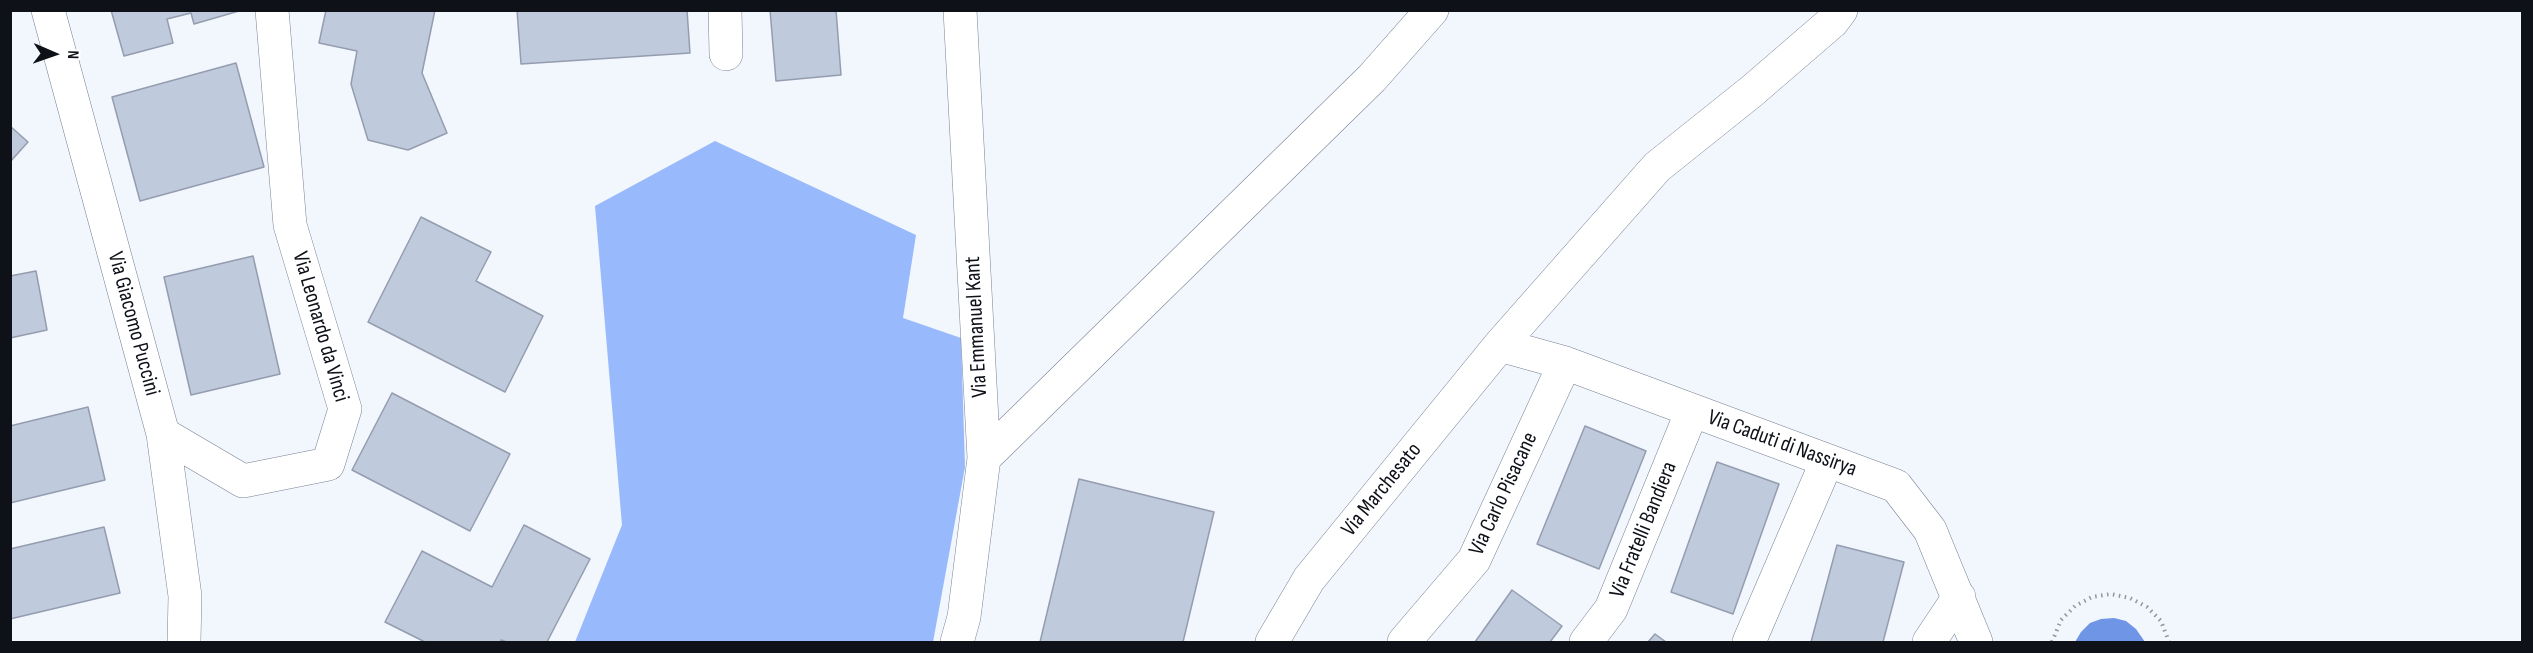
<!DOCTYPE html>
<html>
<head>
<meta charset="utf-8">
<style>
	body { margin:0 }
	#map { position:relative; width:2533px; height:653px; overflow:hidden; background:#f2f6fd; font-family:"Sofia Sans Condensed",sans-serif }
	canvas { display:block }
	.frame { position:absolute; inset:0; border:12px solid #0e1118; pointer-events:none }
	.north { position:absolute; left:24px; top:24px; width:60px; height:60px; -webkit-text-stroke:4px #fff; paint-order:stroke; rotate:92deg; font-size:16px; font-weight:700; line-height:24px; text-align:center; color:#0e1118 }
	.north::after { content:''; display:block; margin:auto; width:21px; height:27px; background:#0e1118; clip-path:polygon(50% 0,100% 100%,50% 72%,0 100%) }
</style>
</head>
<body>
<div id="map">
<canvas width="2533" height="653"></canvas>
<div class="frame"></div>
<div class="north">N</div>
</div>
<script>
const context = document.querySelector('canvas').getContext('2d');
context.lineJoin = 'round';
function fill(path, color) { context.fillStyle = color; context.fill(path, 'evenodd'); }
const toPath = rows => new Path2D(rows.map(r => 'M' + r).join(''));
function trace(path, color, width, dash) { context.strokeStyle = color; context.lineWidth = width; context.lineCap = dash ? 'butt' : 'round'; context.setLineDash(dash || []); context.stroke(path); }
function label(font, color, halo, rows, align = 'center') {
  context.font = font + ' "Sofia Sans Condensed",sans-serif'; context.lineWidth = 6; context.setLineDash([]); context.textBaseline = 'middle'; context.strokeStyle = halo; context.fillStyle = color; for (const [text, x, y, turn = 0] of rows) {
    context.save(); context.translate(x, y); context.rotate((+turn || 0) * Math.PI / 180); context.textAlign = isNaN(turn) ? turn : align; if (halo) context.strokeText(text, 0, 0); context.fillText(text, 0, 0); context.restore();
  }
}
fill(toPath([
	[715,141,916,235,903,318,961,338,965,467,933,642,575,642,622,525,595,206]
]), '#98b9fc');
fill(toPath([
	[2114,618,2126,621,2136,629,2145,642,2075,642,2081,632,2090,623,2101,619]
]), '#6f95e7');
const building = toPath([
	[111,10,239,10,239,11,194,24,191,13,167,19,173,43,124,56,111,10],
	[326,10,435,10,422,73,447,133,408,150,368,140,351,84,357,51,319,43,326,10],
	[517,10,687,10,690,53,521,64,517,10],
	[770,10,836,10,841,75,776,81,770,10],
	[236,63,264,167,140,201,112,97,236,63],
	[10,126,28,142,10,162,10,126],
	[421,217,491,252,476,281,543,316,505,392,368,322,421,217],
	[253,256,280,374,191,395,164,277,253,256],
	[36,271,47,330,10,338,10,276,36,271],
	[392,393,510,454,470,531,352,470,392,393],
	[88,407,105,480,10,503,10,426,88,407],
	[1585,426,1646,451,1599,569,1537,544,1585,426],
	[1717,462,1779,484,1733,614,1671,592,1717,462],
	[1079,479,1214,512,1183,642,1040,642,1079,479],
	[524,525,590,559,547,642,507,642,501,640,500,642,425,642,385,622,422,551,492,587,524,525],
	[104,527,120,593,10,619,10,549,104,527],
	[1837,545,1904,562,1883,642,1811,642,1837,545],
	[1512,590,1562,626,1550,642,1475,642,1512,590],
	[1655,634,1666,642,1648,642,1655,634]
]);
fill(building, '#c0cadd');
trace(building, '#949daf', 1.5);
const minor = toPath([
	[48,10,163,434,185,596,184,642],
	[725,10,726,54],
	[1500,345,1565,363,1896,486,1930,530,1976,642],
	[163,434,243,481,328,464,345,409,290,225,272,10],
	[984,458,1372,78,1432,10],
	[957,642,964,617,984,458,960,10],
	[1272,642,1309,579,1500,345,1657,167,1752,91,1832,22,1841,10],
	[1404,642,1474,560,1565,363],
	[1586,642,1611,609,1692,411],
	[1749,642,1827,461],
	[1929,642,1959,597]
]);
trace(minor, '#798293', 34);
trace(toPath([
	[2052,642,2061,620,2075,606,2092,597,2111,594,2130,598,2147,607,2161,621,2169,642]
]), '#92969d', 4, [1.5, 4.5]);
trace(minor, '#fff', 33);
label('22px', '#0e1118', '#fff', [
	["Via Giacomo Puccini",133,324,75],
	["Via Leonardo da Vinci",320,327,74],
	["Via Emmanuel Kant",977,327,-93],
	["Via Caduti di Nassirya",1782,444,20],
	["Via Marchesato",1382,490,-51],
	["Via Carlo Pisacane",1504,494,-65],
	["Via Fratelli Bandiera",1644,530,-68]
]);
</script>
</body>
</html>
